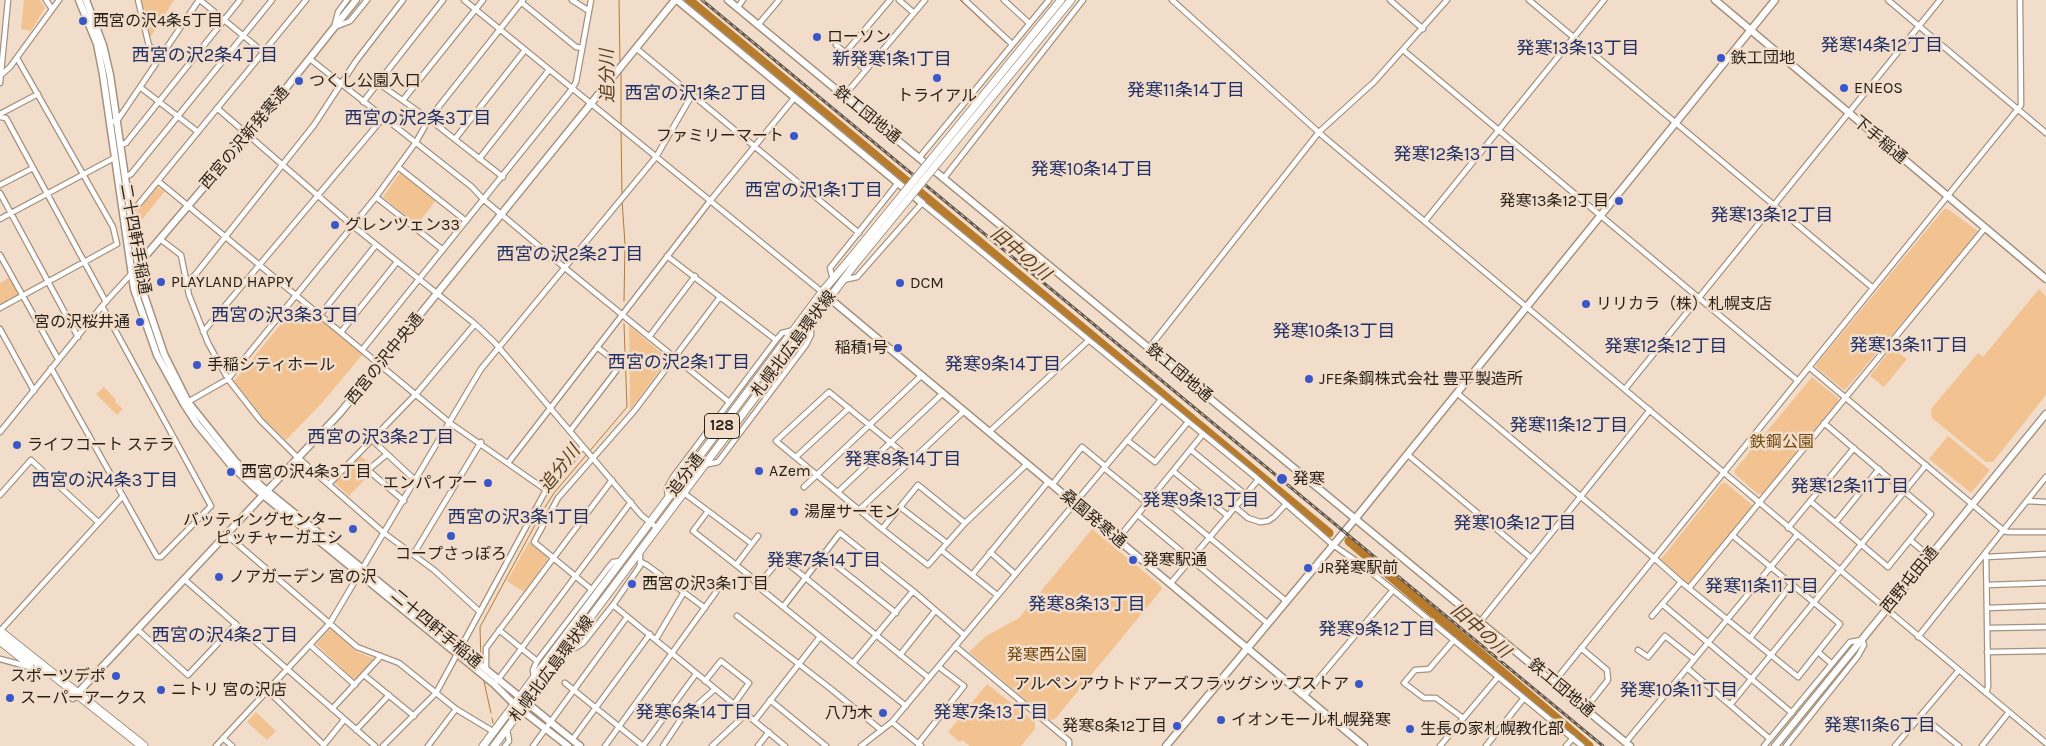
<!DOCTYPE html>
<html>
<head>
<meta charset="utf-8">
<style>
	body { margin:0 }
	canvas { display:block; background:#f1ddc9 }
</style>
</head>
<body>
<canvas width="2046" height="746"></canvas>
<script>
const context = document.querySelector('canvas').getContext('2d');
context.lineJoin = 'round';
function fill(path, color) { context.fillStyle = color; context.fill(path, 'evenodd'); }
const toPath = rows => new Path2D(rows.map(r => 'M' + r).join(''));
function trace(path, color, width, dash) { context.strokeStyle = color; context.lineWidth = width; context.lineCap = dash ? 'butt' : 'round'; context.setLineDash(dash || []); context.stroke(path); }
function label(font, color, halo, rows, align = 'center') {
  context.font = font + ' Karla,"Noto Sans JP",sans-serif'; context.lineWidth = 5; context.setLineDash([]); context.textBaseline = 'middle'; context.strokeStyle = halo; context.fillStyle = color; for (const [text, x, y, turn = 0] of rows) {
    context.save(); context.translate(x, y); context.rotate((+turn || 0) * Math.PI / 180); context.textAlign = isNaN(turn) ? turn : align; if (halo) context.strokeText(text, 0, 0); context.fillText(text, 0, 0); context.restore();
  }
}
fill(toPath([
	[24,0,40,0,45,8,31,31,21,29],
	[141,0,174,0,150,38],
	[400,173,403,173,436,200,417,225,383,197],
	[157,187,165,191,136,227,135,214],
	[1944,209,1948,209,1979,232,1846,389,1844,390,1817,368,1816,365],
	[10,277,18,295,0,304,0,283],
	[2039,289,2046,296,2046,395,1993,462,1986,462,1932,418,1931,409,1978,353,1983,357],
	[300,301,363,354,321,404,286,440,264,419,234,381],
	[629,325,668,359,630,410],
	[1892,348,1907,359,1884,387,1870,376],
	[1812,377,1838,398,1838,402,1762,494,1758,494,1735,474,1734,471],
	[104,387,116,400,115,402,123,409,117,415,96,394],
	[1948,436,1990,470,1971,493,1929,459],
	[360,456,371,464,364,470,369,475,349,496,334,482],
	[1722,483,1726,483,1752,505,1752,508,1690,583,1688,583,1661,562,1661,559],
	[1092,529,1160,585,1162,589,1055,719,1050,720,969,652,986,636,1019,618],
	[529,542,547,557,547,560,524,592,507,581],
	[329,630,332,630,357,652,373,658,374,660,356,678,353,679,317,645,317,643],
	[987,684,1035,722,1035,729,1021,746,970,746,962,740,960,742,948,732],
	[256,712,276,731,267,740,247,722]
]), '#f2c391');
trace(toPath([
	[619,0,620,63],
	[960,0,1006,43],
	[621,72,621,126],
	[621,130,622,196],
	[622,200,625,244,624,301],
	[481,663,480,627,542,512,554,493,627,407,624,324],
	[483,677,491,713],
	[492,718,493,723]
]), '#b87b2c', 1);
trace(toPath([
	[689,0,1329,533],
	[1349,541,1589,746]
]), '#b87b2c', 9);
const street = toPath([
	[46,0,52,9],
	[138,0,149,46,162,54],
	[200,0,263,52],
	[464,0,822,292],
	[572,0,589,11],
	[899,0,914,13],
	[965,0,1012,44],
	[1004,0,1029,23],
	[1172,0,1324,137,2046,743],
	[1390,0,1423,29],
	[1529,0,1873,288],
	[1888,0,2046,133],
	[521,2,576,47,582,48],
	[737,8,743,0],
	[335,24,338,12,347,0],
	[758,25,779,0],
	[335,27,350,21,367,0],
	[836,45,866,70],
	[637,49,859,233],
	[1403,50,1798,381],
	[845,53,890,0],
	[310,59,472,187,483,199,565,268,729,402],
	[1,75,10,67,59,0],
	[0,83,8,0],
	[378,83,429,119,503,177],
	[140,87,198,132],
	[844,96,925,0],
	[403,100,483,0],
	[363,102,443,0],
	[217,108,353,226,475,324,495,343,641,515,657,528],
	[0,114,38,94],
	[0,117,6,118,106,302],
	[109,122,117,121,199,0],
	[455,139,525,50],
	[120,145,126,143,240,0],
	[919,158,1049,0],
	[479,159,549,70],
	[398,167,466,221],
	[125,177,131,174,272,0],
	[944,178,1083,0],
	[158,181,450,423,546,490],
	[0,185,33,168],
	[0,193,78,337],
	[376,197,443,250],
	[129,211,138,205,306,0],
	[0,219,114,158],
	[1425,221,1604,0],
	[160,239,181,255,189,295,208,343,228,379,260,420,295,455,384,533,434,570,480,612],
	[0,255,58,359],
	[667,256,776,340],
	[833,280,830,268,898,183],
	[843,280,857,277,922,203,1253,475,1333,545,1362,565,1393,590,1582,746],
	[186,282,195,275,314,125,356,61,403,0],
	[0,308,117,244,113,227,17,58],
	[320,315,376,245],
	[0,329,34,391],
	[203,332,383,118],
	[341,332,397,262],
	[649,337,695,276],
	[1149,348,1319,132,1374,82,1447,0],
	[362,350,572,89,576,82,591,0],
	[1809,367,2004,531,2008,532,2046,532],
	[51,368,157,557,161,557,211,506,102,306],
	[1625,389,1940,0],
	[1457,393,1654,558,1681,582,1798,677,1840,624,1732,535],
	[186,403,228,379,376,197,416,142,429,119,523,0],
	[570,431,616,371,616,362,597,347],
	[0,432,102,306,131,274],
	[989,432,1089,340],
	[372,440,416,481],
	[1127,440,1155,462,1188,422],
	[1191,450,1246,495],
	[1407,454,1531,558],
	[386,455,368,470,404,501],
	[796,457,849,408],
	[508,463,710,201,795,97],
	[704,465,718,462,806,345,811,335,811,322],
	[1104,468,1147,503],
	[1173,471,1228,516],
	[329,484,416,394,475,324],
	[1052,485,1082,447,1105,466],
	[804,487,922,375],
	[838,492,943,393],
	[684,493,752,544],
	[1156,493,1286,601],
	[0,495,31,460,98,522],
	[668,497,667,488,673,477,776,340,782,333,794,330],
	[1810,501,1888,567,1931,514,1824,423],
	[2027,501,2046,502],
	[900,507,947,543],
	[1235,507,1248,518,1260,522,1268,521,1274,517,1286,504],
	[859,510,964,411],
	[708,511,693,531,750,576,761,589,906,706],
	[1138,515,1267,623],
	[1836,522,1879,469],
	[965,523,1027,464],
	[1788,528,1854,448],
	[882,529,918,485,965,523,928,565,882,529,859,510,776,441,829,392,912,460],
	[227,535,357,647,399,663,456,709,494,732],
	[1117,540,1203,434],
	[1910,540,1929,556],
	[941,550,997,595],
	[990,552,1015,574],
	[413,555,481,442],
	[823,555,896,613],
	[1986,557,2046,554],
	[641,562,647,565,705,608],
	[736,565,758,536],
	[972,575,1048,482],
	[184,579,375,746],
	[1170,584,1258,480],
	[758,585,781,558,929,678],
	[1987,585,2046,583],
	[1689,588,1985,228],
	[591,589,534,542,558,498,635,410,720,297],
	[1662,604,1792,713],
	[613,605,785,746],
	[783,607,840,533,913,591,964,635],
	[1987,608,2046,606],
	[737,616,831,689,881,730],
	[1652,616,1681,582],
	[1480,622,1650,410],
	[1987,628,2046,627],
	[137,629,188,675,236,624],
	[499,630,537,661],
	[0,631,123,496],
	[1918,637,2046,477],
	[1750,638,1791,585],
	[656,639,684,592],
	[1454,640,1429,669,1415,670,1404,683,1424,698,1436,698,1463,718],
	[310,645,355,685],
	[955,646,1069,741,1069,746],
	[569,647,575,648,583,643,613,605,640,566,640,551],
	[1581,648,1607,670,1608,680,1585,709],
	[1638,650,1648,657,1665,636,1694,659],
	[1818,652,1832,664],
	[1987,652,2046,651],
	[900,655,935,611],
	[0,659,37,669],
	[853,663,913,591],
	[1687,668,1770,739],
	[486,670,486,648,612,480],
	[364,675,414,716],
	[534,677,533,670,537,661,608,568,613,562,621,561],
	[497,681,631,502],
	[705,681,721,661,749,683,734,704],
	[1554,682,2018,109,2021,105,2020,0],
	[565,683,643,746],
	[267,690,324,745],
	[1986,693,1988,687,1986,553],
	[1305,695,1393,590],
	[770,700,826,746],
	[1730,705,1926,465],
	[332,709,381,656],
	[1921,715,1959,746],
	[755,720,820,637],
	[892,722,921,746],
	[356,730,389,695],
	[223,738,232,746],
	[572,740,650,634],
	[1626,742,1797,535],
	[918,744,964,686,939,667],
	[216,746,330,623,481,369,656,157,692,95],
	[323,746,344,720],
	[383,746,436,693,546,490,583,447],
	[428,746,456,709],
	[505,746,509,741,507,729],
	[533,746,627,617],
	[605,746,716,592],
	[643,746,696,674],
	[663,746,681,719,715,689],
	[712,746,746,714],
	[758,746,769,732],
	[861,746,892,722,1160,401],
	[1440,746,1498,677],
	[1486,746,1524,698],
	[1566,746,1573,738],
	[1764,746,1850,642,1862,640,1864,645,1858,656,1786,746],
	[1895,746,1959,670],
	[1982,746,2009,712]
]);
const secondary = toPath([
	[79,0,97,44,103,75,134,289,157,355,184,404,197,424,230,464,257,490,494,684,515,705,568,746],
	[86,0,103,45,110,75,141,286,164,354,188,402,236,462,261,486,580,746],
	[677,0,922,203],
	[728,0,1630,746],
	[1715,0,2046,279],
	[136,267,256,126,356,0],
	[822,292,1364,746],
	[73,698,340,413,675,0],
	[1166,746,1355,519,1775,0],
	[1775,746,2046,414]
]);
const primary = toPath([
	[1030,38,1061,0],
	[1036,43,1071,0],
	[483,746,822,292,850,259],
	[494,746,855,264]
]);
const highway = toPath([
	[0,632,143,746],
	[0,640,29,663]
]);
trace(street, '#a4927f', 7);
trace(secondary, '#a4927f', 9);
trace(primary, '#a4927f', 9);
trace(highway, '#a4927f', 11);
trace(street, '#fff', 4.5);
trace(secondary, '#fff', 6);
trace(primary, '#fff', 7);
trace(highway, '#fff', 9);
const rail = toPath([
	[702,0,1603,746]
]);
trace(rail, '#63584d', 3);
trace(rail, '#f1ddc9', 1, [4]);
const primaryBridge = toPath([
	[850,259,1030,38],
	[855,264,1036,43]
]);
trace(primaryBridge, '#a4927f', 9, []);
trace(primaryBridge, '#fff', 7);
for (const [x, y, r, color] of [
	[83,21,5,"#3a57c9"],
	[817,37,5,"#3a57c9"],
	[1721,58,5,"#3a57c9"],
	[937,78,5,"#3a57c9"],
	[299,81,5,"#3a57c9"],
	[1844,88,5,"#3a57c9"],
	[794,136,5,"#3a57c9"],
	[1619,201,5,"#3a57c9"],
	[335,225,5,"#3a57c9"],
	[161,282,5,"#3a57c9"],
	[900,283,5,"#3a57c9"],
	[1586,304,5,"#3a57c9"],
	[140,322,5,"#3a57c9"],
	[898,348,5,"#3a57c9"],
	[197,365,5,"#3a57c9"],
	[1309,379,5,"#3a57c9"],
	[17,445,5,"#3a57c9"],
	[759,471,5,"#3a57c9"],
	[231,472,5,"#3a57c9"],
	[1282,479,6,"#3a57c9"],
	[488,483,5,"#3a57c9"],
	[794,512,5,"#3a57c9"],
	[353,529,5,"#3a57c9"],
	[451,536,5,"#3a57c9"],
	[1133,560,5,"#3a57c9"],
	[1308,568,5,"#3a57c9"],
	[219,577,5,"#3a57c9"],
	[632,584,5,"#3a57c9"],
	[116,676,5,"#3a57c9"],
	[1359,684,5,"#3a57c9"],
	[161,690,5,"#3a57c9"],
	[10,698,5,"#3a57c9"],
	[883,713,5,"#3a57c9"],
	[1221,720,5,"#3a57c9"],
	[1177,726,5,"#3a57c9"],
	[1410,729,5,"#3a57c9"]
]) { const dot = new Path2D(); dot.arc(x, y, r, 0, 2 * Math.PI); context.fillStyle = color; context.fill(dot); trace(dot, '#f1ddc9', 2); }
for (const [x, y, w] of [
	[722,426,35]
]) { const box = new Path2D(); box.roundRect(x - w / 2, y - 12.5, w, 25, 4); context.fillStyle = '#f1ddc9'; context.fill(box); trace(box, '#261f17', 1); }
label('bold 15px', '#261f17', null, [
	["128",722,426]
]);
label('16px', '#261f17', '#f1ddc9', [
	["西宮の沢4条5丁目",93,21],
	["ローソン",827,37],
	["鉄工団地",1731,58],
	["つくし公園入口",309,81],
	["ENEOS",1854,88],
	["トライアル",937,96,"center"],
	["ファミリーマート",784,136,"right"],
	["発寒13条12丁目",1609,201,"right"],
	["グレンツェン33",345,225],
	["PLAYLAND HAPPY",171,282],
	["DCM",910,283],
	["リリカラ（株）札幌支店",1596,304],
	["宮の沢桜井通",130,322,"right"],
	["稲積1号",888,348,"right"],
	["手稲シティホール",207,365],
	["JFE条鋼株式会社 豊平製造所",1319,379],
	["ライフコート ステラ",27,445],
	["AZem",769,471],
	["西宮の沢4条3丁目",241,472],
	["発寒",1293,479],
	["エンパイアー",478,483,"right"],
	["湯屋サーモン",804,512],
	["バッティングセンター",343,520,"right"],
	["ピッチャーガエシ",343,538,"right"],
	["コープさっぽろ",451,554,"center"],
	["発寒駅通",1143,560],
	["JR発寒駅前",1318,568],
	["ノアガーデン 宮の沢",229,577],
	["西宮の沢3条1丁目",642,584],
	["スポーツデポ",106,676,"right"],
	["アルペンアウトドアーズフラッグシップストア",1349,684,"right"],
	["ニトリ 宮の沢店",171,690],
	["スーパーアークス",20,698],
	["八乃木",873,713,"right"],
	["イオンモール札幌発寒",1231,720],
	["発寒8条12丁目",1167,726,"right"],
	["生長の家札幌教化部",1420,729]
], 'left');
label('16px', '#261f17', '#f1ddc9', [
	["鉄工団地通",867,115,39],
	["西宮の沢新発寒通",245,138,-50],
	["下手稲通",1880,140,40],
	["二十四軒手稲通",135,239,80],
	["札幌北広島環状線",794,344,-53],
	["西宮の沢中央通",385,359,-51],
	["鉄工団地通",1179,373,40],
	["追分通",686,475,-53],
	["桑園発寒通",1093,519,40],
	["西野屯田通",1910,580,-51],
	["二十四軒手稲通",436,629,40],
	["札幌北広島環状線",552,669,-53],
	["鉄工団地通",1561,688,40]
]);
label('16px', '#73480e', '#f1ddc9', [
	["鉄鋼公園",1782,442],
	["発寒西公園",1047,655]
]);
label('18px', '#203068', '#f1ddc9', [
	["発寒14条12丁目",1882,46],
	["発寒13条13丁目",1578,49],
	["西宮の沢2条4丁目",205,56],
	["新発寒1条1丁目",892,60],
	["発寒11条14丁目",1186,91],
	["西宮の沢1条2丁目",696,94],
	["西宮の沢2条3丁目",418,119],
	["発寒12条13丁目",1455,155],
	["発寒10条14丁目",1092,170],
	["西宮の沢1条1丁目",814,191],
	["発寒13条12丁目",1772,216],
	["西宮の沢2条2丁目",570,255],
	["西宮の沢3条3丁目",285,316],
	["発寒10条13丁目",1334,332],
	["発寒13条11丁目",1909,346],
	["発寒12条12丁目",1666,347],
	["西宮の沢2条1丁目",679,363],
	["発寒9条14丁目",1003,365],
	["発寒11条12丁目",1569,426],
	["西宮の沢3条2丁目",381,438],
	["発寒8条14丁目",903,460],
	["西宮の沢4条3丁目",105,481],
	["発寒12条11丁目",1850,487],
	["発寒9条13丁目",1201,501],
	["西宮の沢3条1丁目",519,518],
	["発寒10条12丁目",1515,524],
	["発寒7条14丁目",824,561],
	["発寒11条11丁目",1762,587],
	["発寒8条13丁目",1087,605],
	["発寒9条12丁目",1377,630],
	["西宮の沢4条2丁目",225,636],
	["発寒10条11丁目",1679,691],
	["発寒6条14丁目",694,713],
	["発寒7条13丁目",991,713],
	["発寒11条6丁目",1880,726]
]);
label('italic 18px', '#593e1f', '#f1ddc9', [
	["追分川",608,76,-91],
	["旧中の川",1020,254,40],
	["追分川",560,469,-52],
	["旧中の川",1480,631,41]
]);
</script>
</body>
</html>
